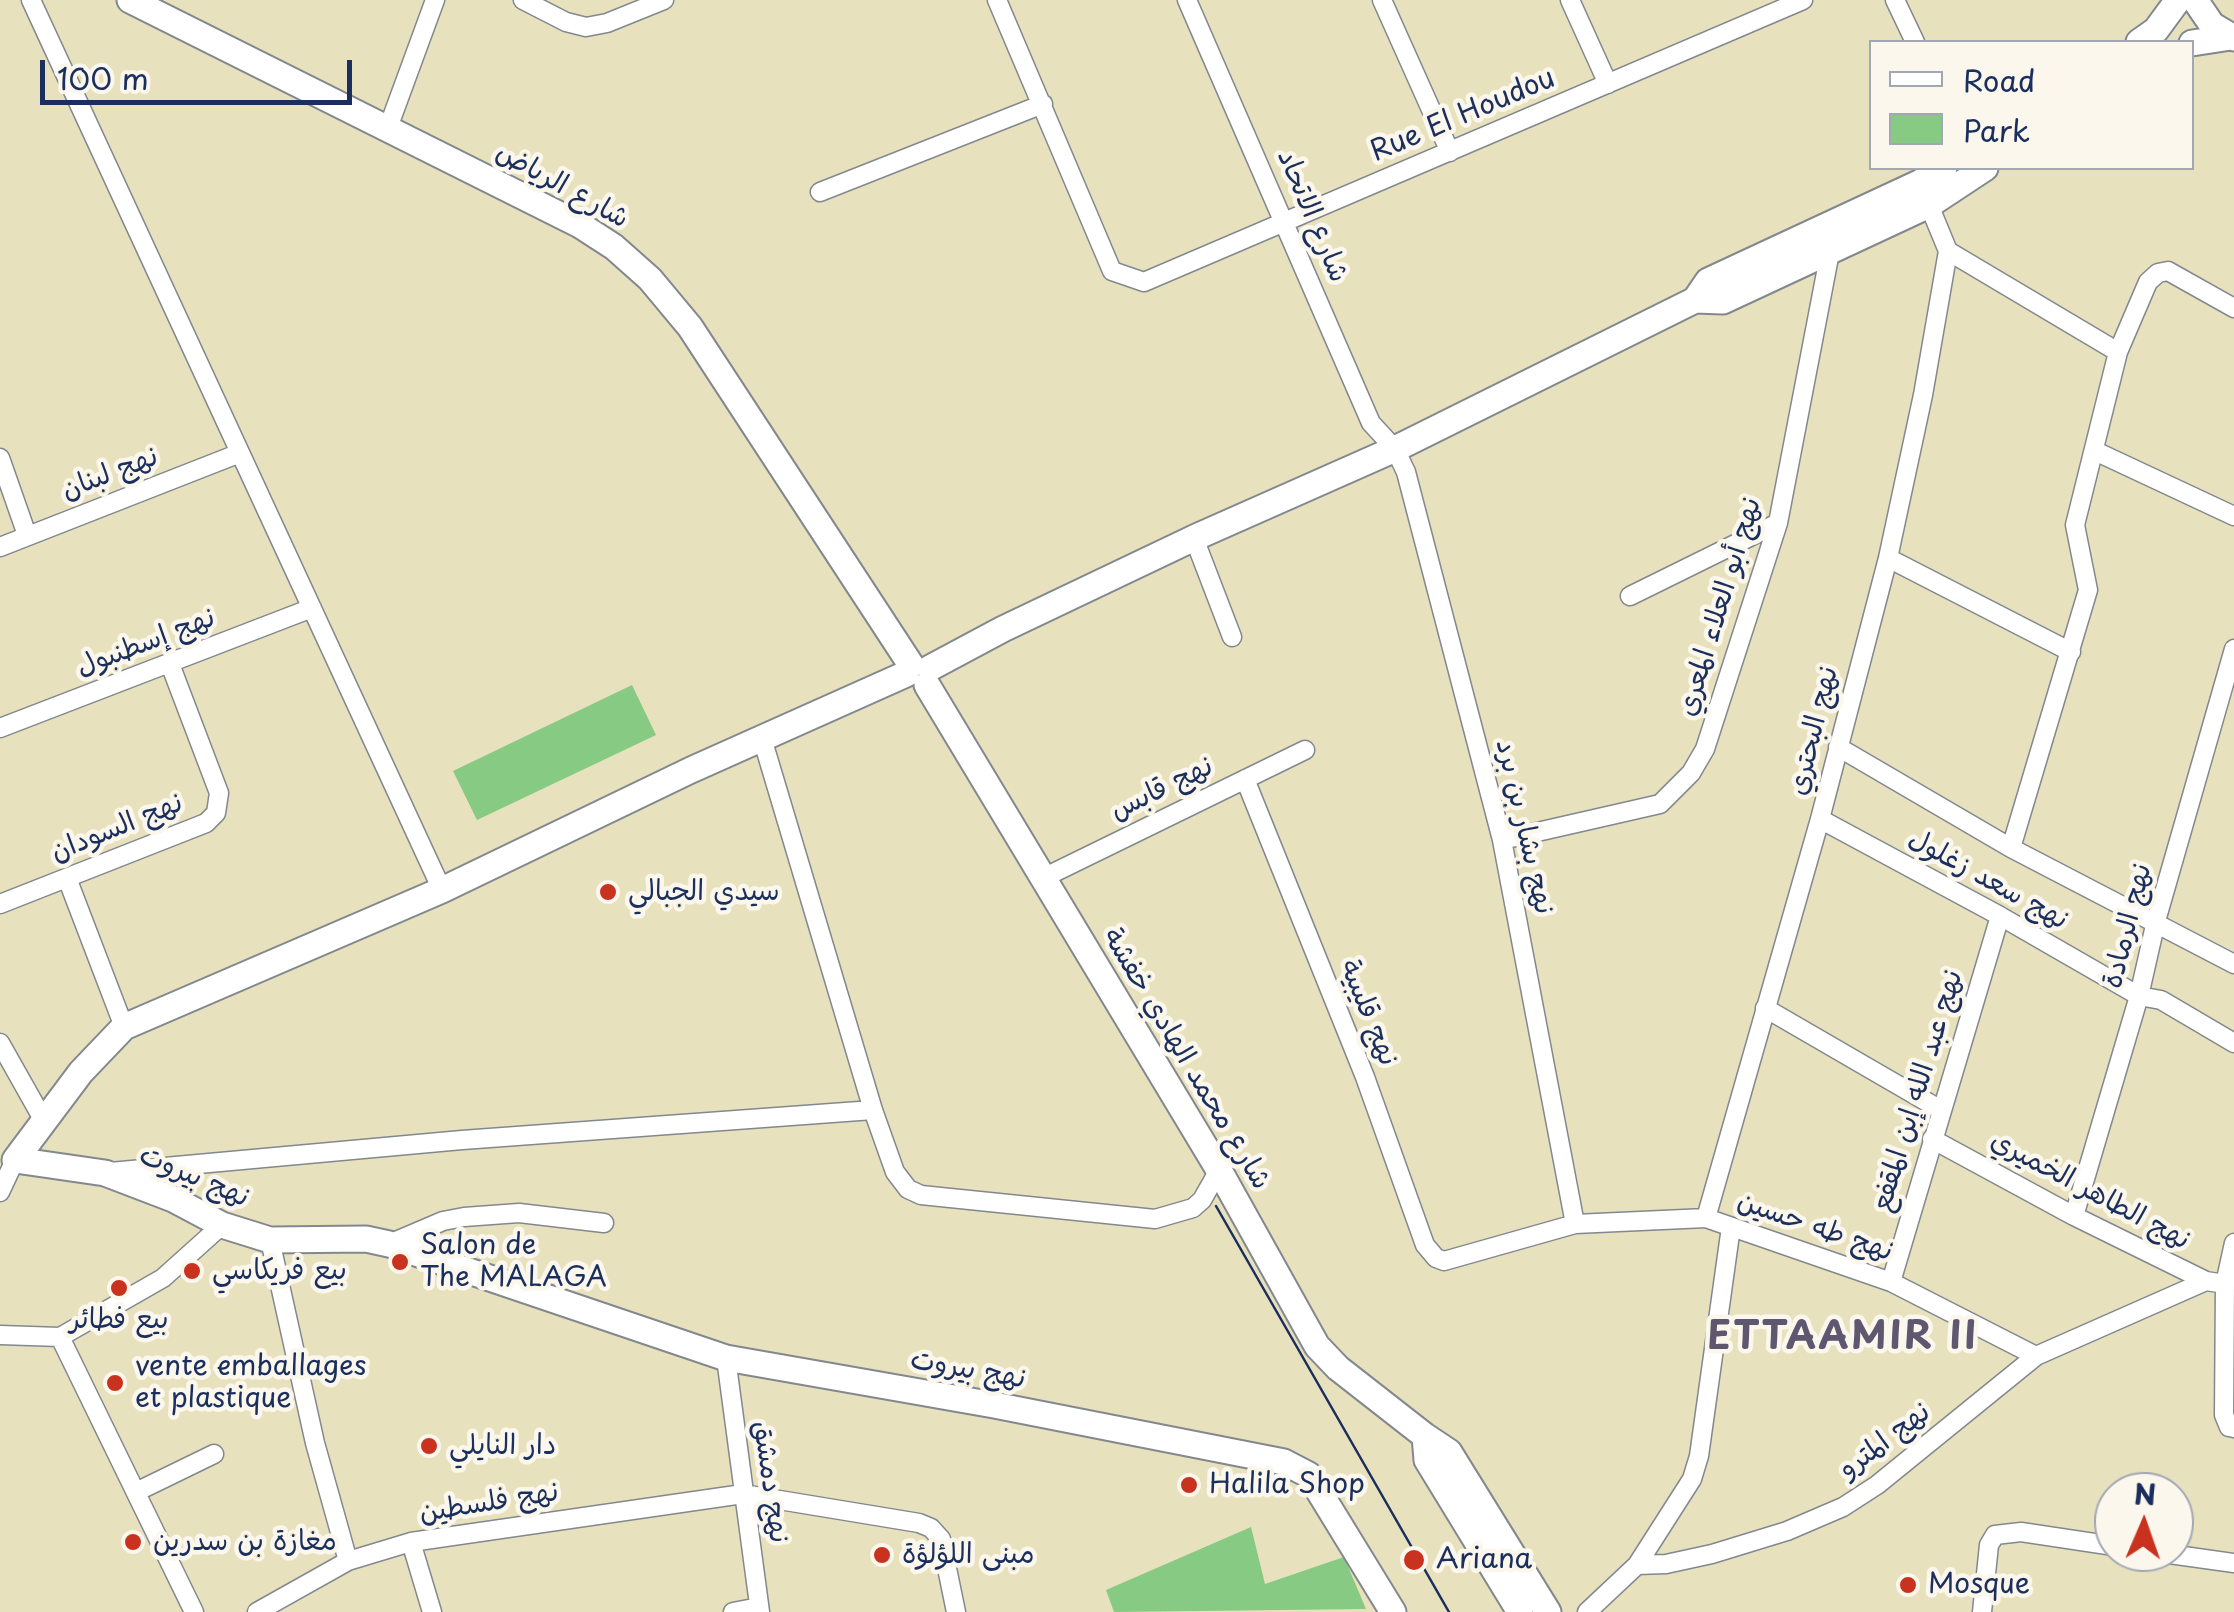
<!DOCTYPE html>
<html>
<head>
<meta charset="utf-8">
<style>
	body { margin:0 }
	#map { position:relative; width:2234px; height:1612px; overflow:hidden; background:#e8e1be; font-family:"Playpen Sans",sans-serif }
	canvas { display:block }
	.legend { position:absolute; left:1869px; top:40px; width:325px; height:130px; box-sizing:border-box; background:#fbf7ec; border:2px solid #a1a7b3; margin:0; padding:12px 18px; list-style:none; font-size:30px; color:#1b2f5e }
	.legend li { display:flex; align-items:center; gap:20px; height:50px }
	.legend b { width:50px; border:2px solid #a1a7b3 }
	.north { position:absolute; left:2094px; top:1472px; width:100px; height:100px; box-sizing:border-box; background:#fbf7ec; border:2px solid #a1a7b3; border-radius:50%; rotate:2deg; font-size:28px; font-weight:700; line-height:40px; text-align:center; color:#1b2f5e }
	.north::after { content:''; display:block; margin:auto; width:35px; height:45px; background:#c8321e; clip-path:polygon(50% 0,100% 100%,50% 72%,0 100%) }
	.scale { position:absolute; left:40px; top:60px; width:312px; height:45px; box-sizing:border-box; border:5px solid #1b2f5e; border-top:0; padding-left:12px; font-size:30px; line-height:35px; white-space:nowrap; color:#1b2f5e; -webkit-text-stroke:8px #fbf7ec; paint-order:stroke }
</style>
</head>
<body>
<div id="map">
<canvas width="2234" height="1612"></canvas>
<ul class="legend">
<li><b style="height:12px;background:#fff"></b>Road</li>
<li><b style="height:28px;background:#86ca83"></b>Park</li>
</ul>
<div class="north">N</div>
<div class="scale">100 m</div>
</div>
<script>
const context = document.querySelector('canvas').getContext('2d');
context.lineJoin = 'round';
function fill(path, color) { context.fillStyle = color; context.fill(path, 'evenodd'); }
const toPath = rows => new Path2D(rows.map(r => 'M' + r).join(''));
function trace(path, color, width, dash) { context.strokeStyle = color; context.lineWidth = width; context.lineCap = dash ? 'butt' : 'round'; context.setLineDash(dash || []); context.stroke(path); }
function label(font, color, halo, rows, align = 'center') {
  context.font = font + ' "Playpen Sans","Playpen Sans Arabic",sans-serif'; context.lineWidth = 9; context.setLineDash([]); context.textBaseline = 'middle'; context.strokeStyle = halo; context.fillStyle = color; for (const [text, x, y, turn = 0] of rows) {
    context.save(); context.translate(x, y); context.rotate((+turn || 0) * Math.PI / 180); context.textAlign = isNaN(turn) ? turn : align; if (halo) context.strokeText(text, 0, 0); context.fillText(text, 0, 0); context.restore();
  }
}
fill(toPath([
	[632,685,656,735,477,820,453,771],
	[1251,1527,1265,1584,1344,1557,1366,1609,1114,1612,1106,1590]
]), '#86ca83');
const street = toPath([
	[31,0,442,890],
	[523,0,566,22,586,27,607,23,664,0],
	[997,0,1112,271,1144,282,1803,0],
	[1187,0,1371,423,1395,449,1406,472,1502,840,1575,1224],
	[1382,0,1450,152],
	[1570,0,1608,84],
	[1895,0,1915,42],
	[388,128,435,0],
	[820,192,1043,104],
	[1929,205,1948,251,2118,352],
	[2095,451,2234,516],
	[0,458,27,535],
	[1194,538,1232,637],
	[0,547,240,453],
	[1888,558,2071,652],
	[1630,596,1778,523],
	[0,728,312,608],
	[762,738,873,1110,895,1172,908,1189,921,1195,1155,1219,1193,1208,1202,1200,1219,1170],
	[1838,747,2011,848,2234,964],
	[1245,779,1365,1077,1425,1245,1436,1258,1444,1261,1575,1224,1706,1218,1891,1282,2036,1356],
	[1820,819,2000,916,2139,996,2161,1000,2234,1043],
	[1502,840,1660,804,1691,773,1705,749,1778,523,1830,252],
	[2011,848,2088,590,2075,525,2118,352,2148,282,2158,273,2168,271,2234,308],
	[67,878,124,1027],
	[1043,878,1305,750],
	[0,904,206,823,216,813,219,793,170,664],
	[1765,1008,1941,1110],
	[0,1043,44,1121],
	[1932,1139,2074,1216,2206,1281,2225,1284],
	[110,1172,462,1140,873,1110],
	[0,1192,15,1160],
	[2074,1216,2139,996,2156,921,2234,649],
	[1706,1218,1820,819,1888,558,1923,395,1948,251],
	[270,1240,315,1443,348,1561],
	[2234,1243,2225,1284,2224,1415,2229,1427,2234,1428],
	[389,1244,443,1221,464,1217,519,1213,604,1223],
	[1891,1282,2000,916],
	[0,1335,60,1337,163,1278,222,1225],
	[60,1337,194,1612],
	[726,1358,760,1612],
	[136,1492,214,1454],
	[411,1542,432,1612],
	[2155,1552,2234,1563],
	[1637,1565,1692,1479,1699,1456,1731,1227],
	[257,1612,348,1561,411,1542,743,1494,919,1523,931,1528,941,1539,956,1612],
	[733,1612,759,1607],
	[1587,1612,1637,1565,1666,1564,1712,1554,1787,1531,1843,1507,1877,1485,2036,1356,2206,1281],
	[1982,1612,1989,1545,1995,1535,2021,1532,2114,1546]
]);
const secondary = toPath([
	[130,0,580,225,614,247,650,279,690,327,911,665],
	[2195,0,2212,25,2234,38],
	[2139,42,2156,30,2178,0],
	[2192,43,2231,37],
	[1695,300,1708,281,1921,182,1944,168],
	[930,668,1003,629,1194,538,1395,449,1695,300,1723,301,1929,205,1985,168],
	[906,674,691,770,442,890,124,1027,81,1072,15,1160,105,1173,173,1199,222,1225,270,1240,366,1239,389,1244,726,1358,994,1405,1284,1462,1309,1475,1393,1612],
	[927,685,1219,1170,1317,1346,1338,1368,1425,1436,1449,1452,1548,1612],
	[1425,1436,1427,1460,1520,1612]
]);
trace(street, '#82888e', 21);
trace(secondary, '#82888e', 29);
trace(street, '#fff', 18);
trace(secondary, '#fff', 25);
trace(toPath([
	[1216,1206,1449,1612]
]), '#1b2f5e', 2.5);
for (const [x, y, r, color] of [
	[608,892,10,"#c8321e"],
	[400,1262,10,"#c8321e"],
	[192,1271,10,"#c8321e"],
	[119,1288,10,"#c8321e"],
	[115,1383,10,"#c8321e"],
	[429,1446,10,"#c8321e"],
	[1189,1485,10,"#c8321e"],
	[133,1542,10,"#c8321e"],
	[882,1555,10,"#c8321e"],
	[1414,1560,12,"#c8321e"],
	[1908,1585,10,"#c8321e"]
]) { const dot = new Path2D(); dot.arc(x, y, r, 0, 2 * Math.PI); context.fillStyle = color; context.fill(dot); trace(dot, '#fbf7ec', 4); }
label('28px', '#1b2f5e', '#fbf7ec', [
	["Rue El Houdou",1463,116,-23],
	["شارع الرياض",562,186,29],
	["شارع الاتحاد",1312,216,67],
	["نهج لبنان",110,474,-21],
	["نهج أبو العلاء المعري",1720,607,-73],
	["نهج إسطنبول",146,643,-21],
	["نهج البحتري",1814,731,-76],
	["نهج قابس",1162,789,-26],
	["نهج بشار بن برد",1524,827,77],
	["نهج السودان",117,828,-22],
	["نهج سعد زغلول",1988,880,29],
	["نهج الرمادة",2128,926,-76],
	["نهج قليبية",1368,1013,68],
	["شارع محمد الهادي خفشة",1186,1059,59],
	["نهج عبد الله إبن المقفع",1918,1091,-73],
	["نهج بيروت",194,1177,23],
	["نهج الطاهر الخميري",2090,1191,28],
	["نهج طه حسين",1815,1227,19],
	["نهج بيروت",968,1370,10],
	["نهج المترو",1885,1441,-37],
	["نهج دمشق",770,1482,82],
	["نهج فلسطين",489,1503,-9]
]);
label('28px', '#1b2f5e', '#fbf7ec', [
	["سيدي الجبالي",628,892],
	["Salon de",420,1246],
	["The MALAGA",420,1278],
	["بيع فريكاسي",212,1271],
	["بيع فطائر",119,1320,"center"],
	["vente emballages",135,1367],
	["et plastique",135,1399],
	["دار النايلي",449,1446],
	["Halila Shop",1209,1485],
	["مغازة بن سدرين",153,1542],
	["مبنى اللؤلؤة",902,1555],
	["Ariana",1436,1560],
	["Mosque",1928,1585]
], 'left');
context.letterSpacing = '2.5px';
label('bold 38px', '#5e576f', '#fbf7ec', [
	["ETTAAMIR II",1843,1339]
]);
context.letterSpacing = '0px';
</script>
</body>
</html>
